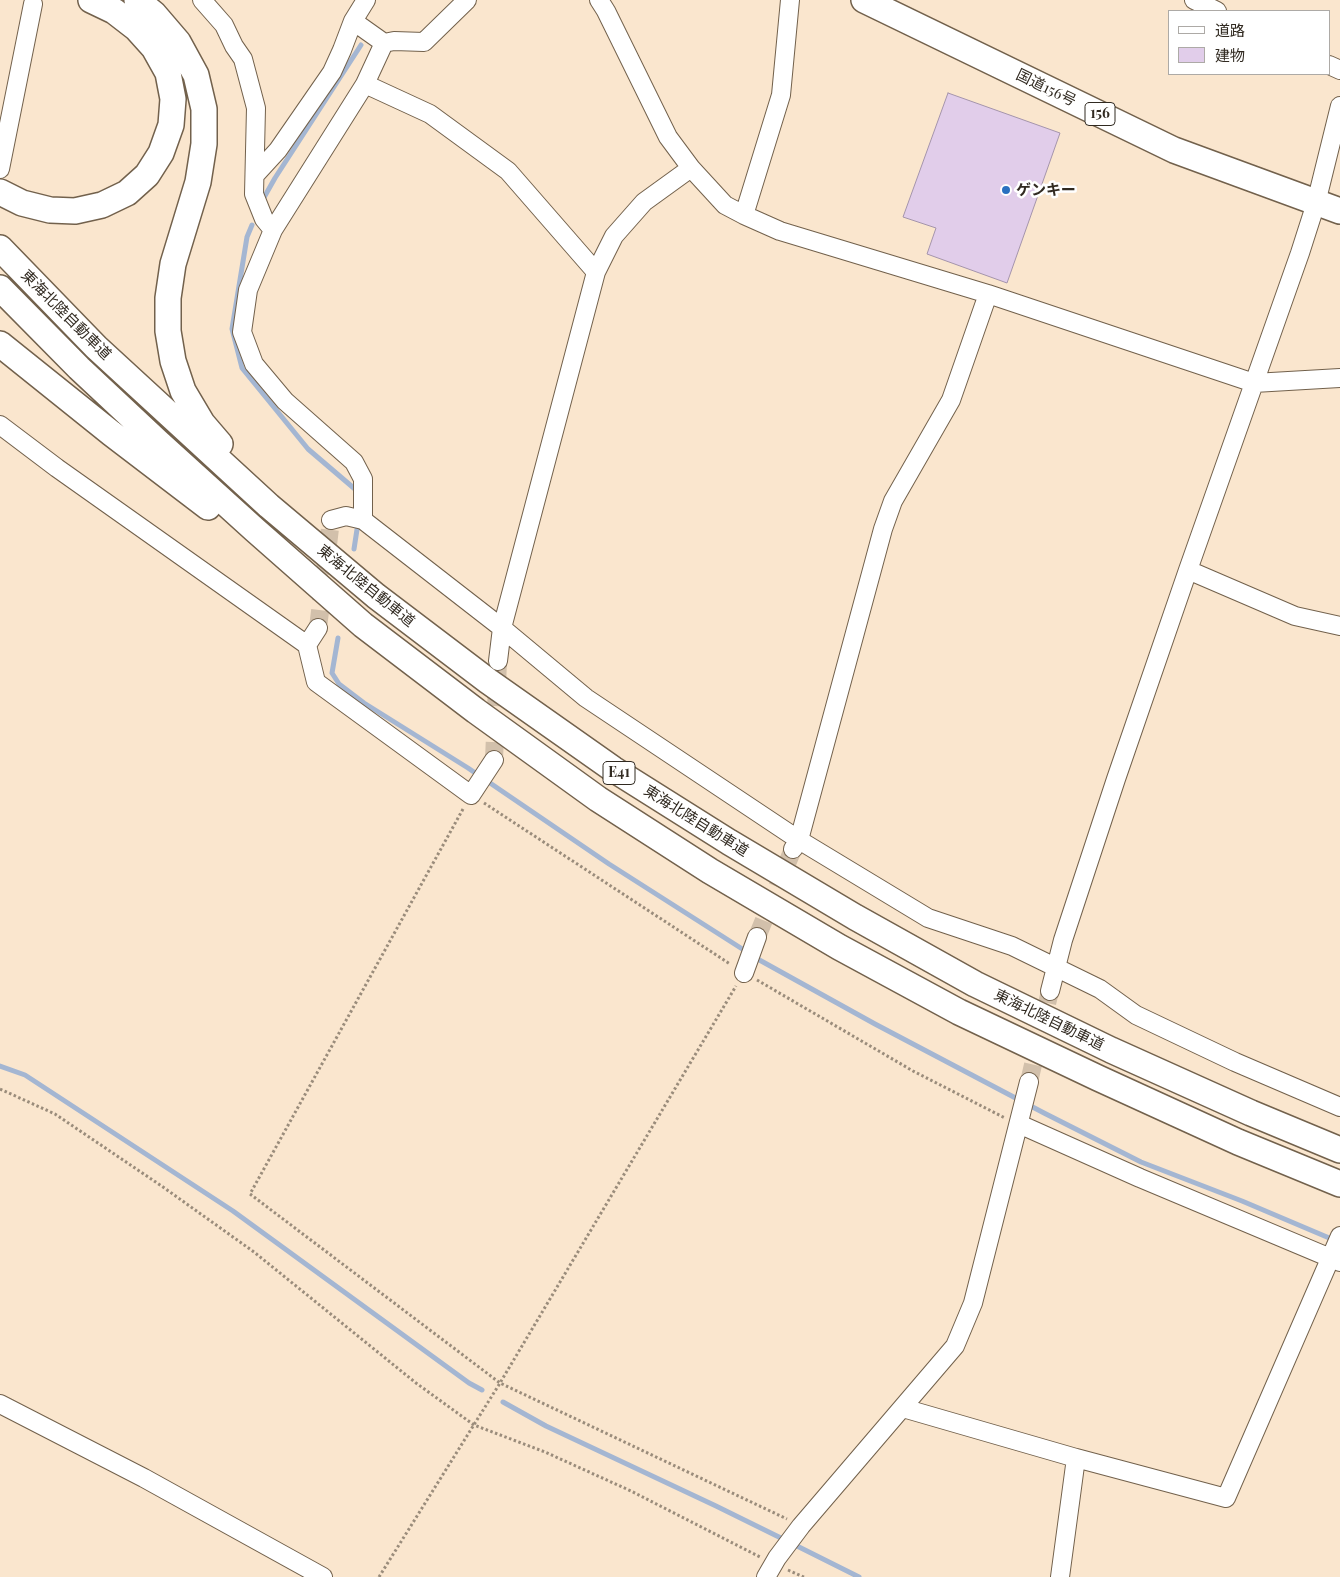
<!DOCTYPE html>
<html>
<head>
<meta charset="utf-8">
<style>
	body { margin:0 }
	#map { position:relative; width:1340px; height:1577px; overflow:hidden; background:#fae6ce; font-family:"Playfair Display","Noto Sans JP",serif }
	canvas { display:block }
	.legend { position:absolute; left:1168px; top:10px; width:162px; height:65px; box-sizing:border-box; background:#fff; border:1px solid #adaaa6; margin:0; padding:6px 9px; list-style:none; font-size:15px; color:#312a21 }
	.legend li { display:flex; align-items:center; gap:10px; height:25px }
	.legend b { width:25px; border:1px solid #adaaa6 }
</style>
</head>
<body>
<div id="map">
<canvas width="1340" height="1577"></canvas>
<ul class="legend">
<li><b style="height:6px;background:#fff"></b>道路</li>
<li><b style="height:14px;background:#e1cdea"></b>建物</li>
</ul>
</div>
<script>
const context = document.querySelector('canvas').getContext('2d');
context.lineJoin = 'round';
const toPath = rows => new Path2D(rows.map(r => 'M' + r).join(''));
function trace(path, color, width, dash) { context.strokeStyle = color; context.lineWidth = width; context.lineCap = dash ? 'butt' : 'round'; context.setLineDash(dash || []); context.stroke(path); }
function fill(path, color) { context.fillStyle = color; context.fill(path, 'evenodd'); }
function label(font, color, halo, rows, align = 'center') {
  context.font = font + ' "Playfair Display","Noto Sans JP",serif'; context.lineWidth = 5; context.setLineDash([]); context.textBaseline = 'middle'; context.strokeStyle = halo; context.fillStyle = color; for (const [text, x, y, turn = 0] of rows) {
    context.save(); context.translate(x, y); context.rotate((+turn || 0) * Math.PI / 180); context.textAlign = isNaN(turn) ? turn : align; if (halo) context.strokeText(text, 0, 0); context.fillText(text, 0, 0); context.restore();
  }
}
trace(toPath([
	[262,201,275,178,361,45],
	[252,225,247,237,232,329,242,368,308,449,356,490,357,493],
	[354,549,358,523],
	[338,638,332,673,339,684,364,703,468,768,609,864,747,952],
	[754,957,875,1024,1044,1113,1141,1162,1242,1201,1334,1240],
	[0,1066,25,1075,233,1211,469,1383,482,1390],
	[503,1402,546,1426,716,1506,785,1540],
	[793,1544,859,1577]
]), '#a4b6d2', 5);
const building = toPath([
	[948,93,1060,133,1007,283,927,254,936,228,903,217,948,93]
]);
fill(building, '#e1cdea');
trace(building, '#a494ab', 1);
trace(toPath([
	[318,628,331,520],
	[494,760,498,661],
	[757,937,793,849],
	[1029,1082,1050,991]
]), '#d2c0ab', 18, [18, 9]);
const minor = toPath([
	[202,0,224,25,234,46,243,59,256,108,254,194,264,219,273,230],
	[599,0,606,11,668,137,691,168,725,205,744,215,780,231,988,294,1254,383,1340,378],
	[1194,0,1217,11],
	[353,21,384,43,394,41,424,42,467,0],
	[1329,65,1340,70],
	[365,84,430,114,508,171,596,272],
	[0,169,33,4],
	[256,174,278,150,332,72,342,50,353,21,366,0],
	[744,215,781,95,790,0],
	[0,425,57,468,307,645,316,682,471,795,494,760],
	[331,520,346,516,363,520,502,628,586,698,799,840,928,918,1012,946,1100,989,1136,1015,1235,1062,1340,1107],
	[363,520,363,479,354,462,285,401,254,364,242,332,248,290,273,230,365,84,384,43],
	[1188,570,1295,616,1340,626],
	[307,645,318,628],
	[498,661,502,628,596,272,614,236,644,202,691,168],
	[793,849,799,840,883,529,893,501,951,400,988,294],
	[744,973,757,937],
	[1050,991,1063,940,1116,779,1188,570,1300,253,1316,203,1340,106],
	[1019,1124,1140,1178,1340,1262],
	[0,1404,144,1478,323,1577],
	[903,1408,1076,1458],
	[766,1577,777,1558,801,1526,955,1346,973,1303,1029,1082],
	[1060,1577,1076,1458,1226,1498,1340,1236]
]);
const highway = toPath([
	[137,0,154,14,178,42,196,75,204,109,204,144,198,182,173,264,168,298,168,331,173,361,183,391,202,423,220,444],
	[864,0,1174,150,1340,211],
	[0,192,22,203,50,210,75,211,102,205,127,193,147,175,161,153,171,125,173,99,168,73,154,48,136,28,114,11,91,0],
	[0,248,96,347,269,506,376,596,488,681,613,769,729,842,855,917,975,984,1111,1050,1251,1113,1340,1150],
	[0,288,79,368,158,442,255,530,363,625,476,711,598,799,710,871,839,947,959,1012,1098,1078,1238,1142,1340,1184],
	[0,344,111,433,208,507]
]);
trace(minor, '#72614c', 20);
trace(highway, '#72614c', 28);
trace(toPath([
	[484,803,730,964],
	[463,809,250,1194,500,1383,787,1519],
	[757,980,913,1071,1005,1118],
	[0,1089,55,1114,163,1187,254,1252,416,1383,474,1425,545,1452,631,1491,760,1557],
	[788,1570,804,1577],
	[379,1577,500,1383,736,986]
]), '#9a8c7b', 3, [2.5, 2.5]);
trace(minor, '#fff', 18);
trace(highway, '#fff', 25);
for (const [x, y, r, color] of [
	[1006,190,5,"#2970c0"]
]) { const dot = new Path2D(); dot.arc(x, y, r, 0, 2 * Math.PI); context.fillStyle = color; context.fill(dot); trace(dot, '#fff', 2); }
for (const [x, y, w] of [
	[1100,114,30],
	[619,773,32]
]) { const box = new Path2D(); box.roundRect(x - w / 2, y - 11.5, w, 23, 4); context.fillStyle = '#fff'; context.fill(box); trace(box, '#312a21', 1); }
label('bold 14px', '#312a21', null, [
	["156",1100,114],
	["E41",619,773]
]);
label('15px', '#312a21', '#fff', [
	["国道156号",1046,88,26],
	["東海北陸自動車道",66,315,45],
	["東海北陸自動車道",366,586,39],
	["東海北陸自動車道",696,821,32],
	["東海北陸自動車道",1049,1020,26]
]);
label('bold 15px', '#312a21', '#fff', [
	["ゲンキー",1016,190]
], 'left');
</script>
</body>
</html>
